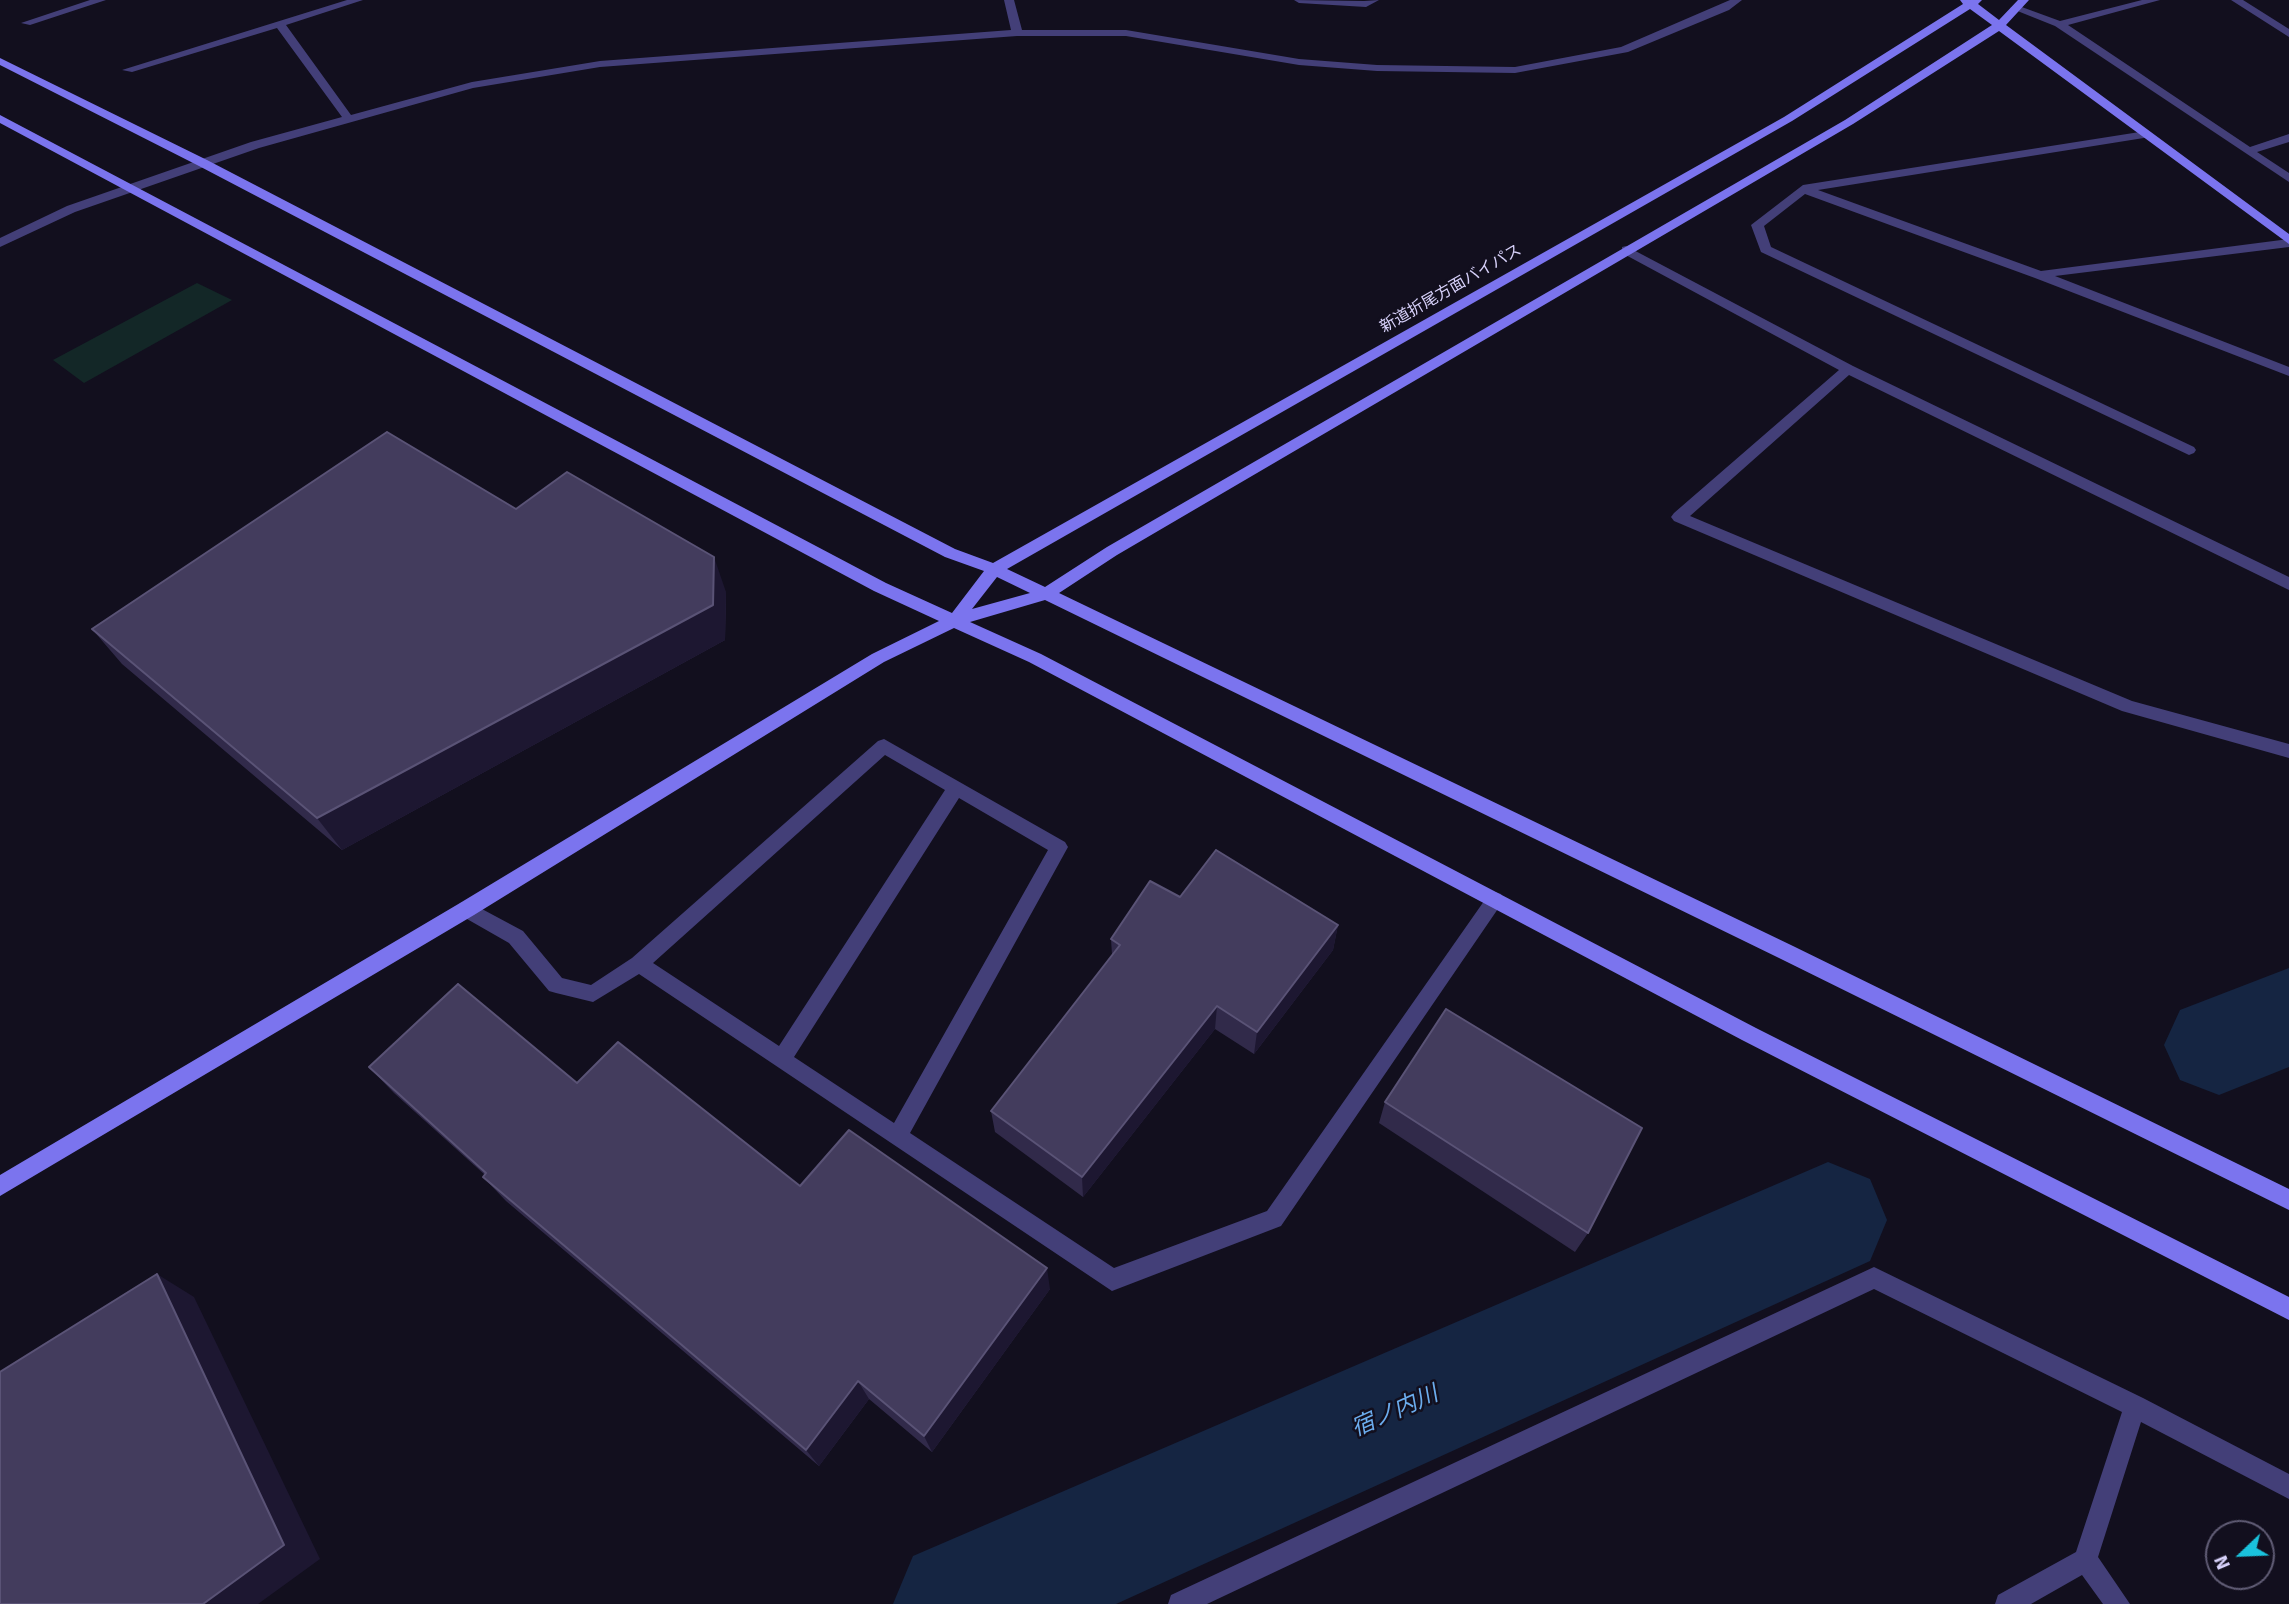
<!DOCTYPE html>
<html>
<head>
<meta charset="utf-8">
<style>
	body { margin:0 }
	#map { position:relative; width:2289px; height:1604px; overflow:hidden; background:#120f1e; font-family:Signika,sans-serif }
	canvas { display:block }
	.north { position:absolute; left:2205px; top:1520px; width:70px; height:70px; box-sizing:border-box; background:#120f1e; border:2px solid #615d76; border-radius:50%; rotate:247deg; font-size:19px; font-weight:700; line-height:28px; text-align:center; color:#d7d1fa }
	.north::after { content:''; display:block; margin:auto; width:24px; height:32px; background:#1ac2dc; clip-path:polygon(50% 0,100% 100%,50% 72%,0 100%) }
</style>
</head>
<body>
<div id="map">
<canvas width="2289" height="1604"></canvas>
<div class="north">N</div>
</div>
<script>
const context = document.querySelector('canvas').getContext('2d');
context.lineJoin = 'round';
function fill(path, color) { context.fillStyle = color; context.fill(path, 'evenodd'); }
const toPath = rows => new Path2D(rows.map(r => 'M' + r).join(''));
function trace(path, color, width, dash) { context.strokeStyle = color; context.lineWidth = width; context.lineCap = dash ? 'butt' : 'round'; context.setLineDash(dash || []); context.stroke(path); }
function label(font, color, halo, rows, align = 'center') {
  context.font = font + ' Signika,"Noto Sans JP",sans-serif'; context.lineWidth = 5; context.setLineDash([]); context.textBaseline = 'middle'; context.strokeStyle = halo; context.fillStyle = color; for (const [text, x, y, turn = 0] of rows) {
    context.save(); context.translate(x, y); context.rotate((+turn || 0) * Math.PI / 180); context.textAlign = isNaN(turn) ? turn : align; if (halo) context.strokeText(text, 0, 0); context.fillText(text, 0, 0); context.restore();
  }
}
fill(toPath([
	[197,283,232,300,84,383,53,360]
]), '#132727');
fill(toPath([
	[2289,968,2289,1067,2219,1095,2180,1080,2164,1045,2180,1010,2289,968],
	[1828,1162,1870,1179,1887,1220,1870,1261,1116,1604,893,1604,913,1556,1828,1162]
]), '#152542');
fill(toPath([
	[884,739,1065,842,1068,847,910,1133,1114,1268,1267,1211,1489,894,1495,892,1501,894,1504,900,1281,1226,1112,1291,639,974,593,1002,556,993,549,991,509,943,460,915,458,909,460,903,467,901,523,931,562,978,591,985,632,958,878,741,884,739],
	[885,755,945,790,779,1046,653,963,885,755],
	[959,798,1048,850,894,1123,794,1057,959,798]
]), '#433f78');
fill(toPath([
	[90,0,106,0,30,25,21,23,90,0],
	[347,0,363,0,286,25,351,115,472,82,600,61,1011,30,1004,0,1014,0,1022,30,1126,30,1299,59,1377,65,1515,67,1621,47,1730,0,1742,0,1729,10,1628,52,1515,73,1377,71,1299,65,1126,36,1017,36,600,67,473,88,259,148,75,212,0,247,0,238,67,206,251,142,342,117,277,28,132,72,122,70,347,0],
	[1294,0,1364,1,1379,0,1366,7,1299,3,1294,0],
	[2142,0,2160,0,2068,25,2250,147,2289,134,2289,142,2257,152,2289,173,2289,182,2055,26,2010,8,2019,6,2060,21,2142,0],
	[2231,0,2243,0,2289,29,2289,37,2231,0],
	[2146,131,2152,135,2150,137,1818,190,2041,271,2289,239,2289,247,2055,276,2289,367,2289,376,2035,278,1805,194,1764,226,1771,247,2194,447,2196,450,2194,453,2189,455,1761,252,1751,225,1803,185,2146,131],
	[1626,246,1853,366,2289,577,2289,590,1849,375,1690,516,2132,701,2289,744,2289,758,2122,711,1674,521,1671,517,1674,513,1839,370,1622,253,1622,247,1626,246],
	[1874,1267,2143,1398,2289,1474,2289,1499,2141,1422,2098,1557,2130,1604,2103,1604,2082,1575,2031,1604,1995,1604,1998,1595,2076,1552,2122,1412,1874,1289,1207,1604,1168,1604,1171,1595,1874,1267]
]), '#433f78');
fill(toPath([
	[1960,0,1982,0,1978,4,1999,20,2018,0,2029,0,2006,25,2289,234,2289,244,1999,31,1853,124,1117,555,1059,593,1793,946,2289,1189,2289,1210,1779,958,1045,600,970,622,1041,654,1756,1028,2289,1297,2289,1320,1742,1040,1029,662,954,628,884,662,474,915,0,1196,0,1175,460,903,872,654,939,621,874,591,0,123,0,115,886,583,952,613,984,571,945,557,199,166,0,65,0,58,207,160,955,549,993,563,1784,117,1963,4,1960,0],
	[1970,9,1992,25,1845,120,1107,547,1045,587,1007,569,1792,121,1970,9],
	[997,577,1030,593,972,609,997,577]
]), '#7b74ee');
fill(toPath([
	[516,509,726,592,725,640,342,850,122,664,92,629],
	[1180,897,1338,925,1333,950,1254,1054,1215,1029,1083,1197,995,1132,991,1111,1112,955,1111,939],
	[369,1067,577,1083,800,1186,1050,1289,932,1452,869,1399,819,1466,506,1201,483,1177,485,1175,394,1093],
	[1385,1102,1588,1233,1575,1252,1379,1123]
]), '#312a4a');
fill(toPath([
	[714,557,726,592,725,640,342,850,317,818],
	[1338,925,1333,950,1254,1054,1257,1032],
	[1217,1006,1215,1029,1083,1197,1082,1177],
	[1047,1268,1050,1289,932,1452,924,1436],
	[157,1274,194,1297,320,1559,258,1604,203,1604],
	[858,1381,869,1399,819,1466,806,1450]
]), '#1d1731');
const building = toPath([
	[387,432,516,509,567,472,714,557,713,605,317,818,92,629,387,432],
	[1216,850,1338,925,1257,1032,1217,1006,1082,1177,991,1111,1120,945,1111,939,1150,881,1180,897,1216,850],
	[458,984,577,1083,618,1042,800,1186,849,1130,1047,1268,924,1436,858,1381,806,1450,483,1177,486,1173,369,1067,458,984],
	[1446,1009,1642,1128,1588,1233,1385,1102,1446,1009],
	[157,1274,284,1545,203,1604,0,1604,0,1372,157,1274]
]);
fill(building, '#433c5d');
trace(building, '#5a5376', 2);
label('16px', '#d7d1fa', '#120f1e', [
	["新道折尾方面バイパス",1451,289,-30]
]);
label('italic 23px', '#6baced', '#120f1e', [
	["宿ノ内川",1395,1412,-24]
]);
</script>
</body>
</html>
